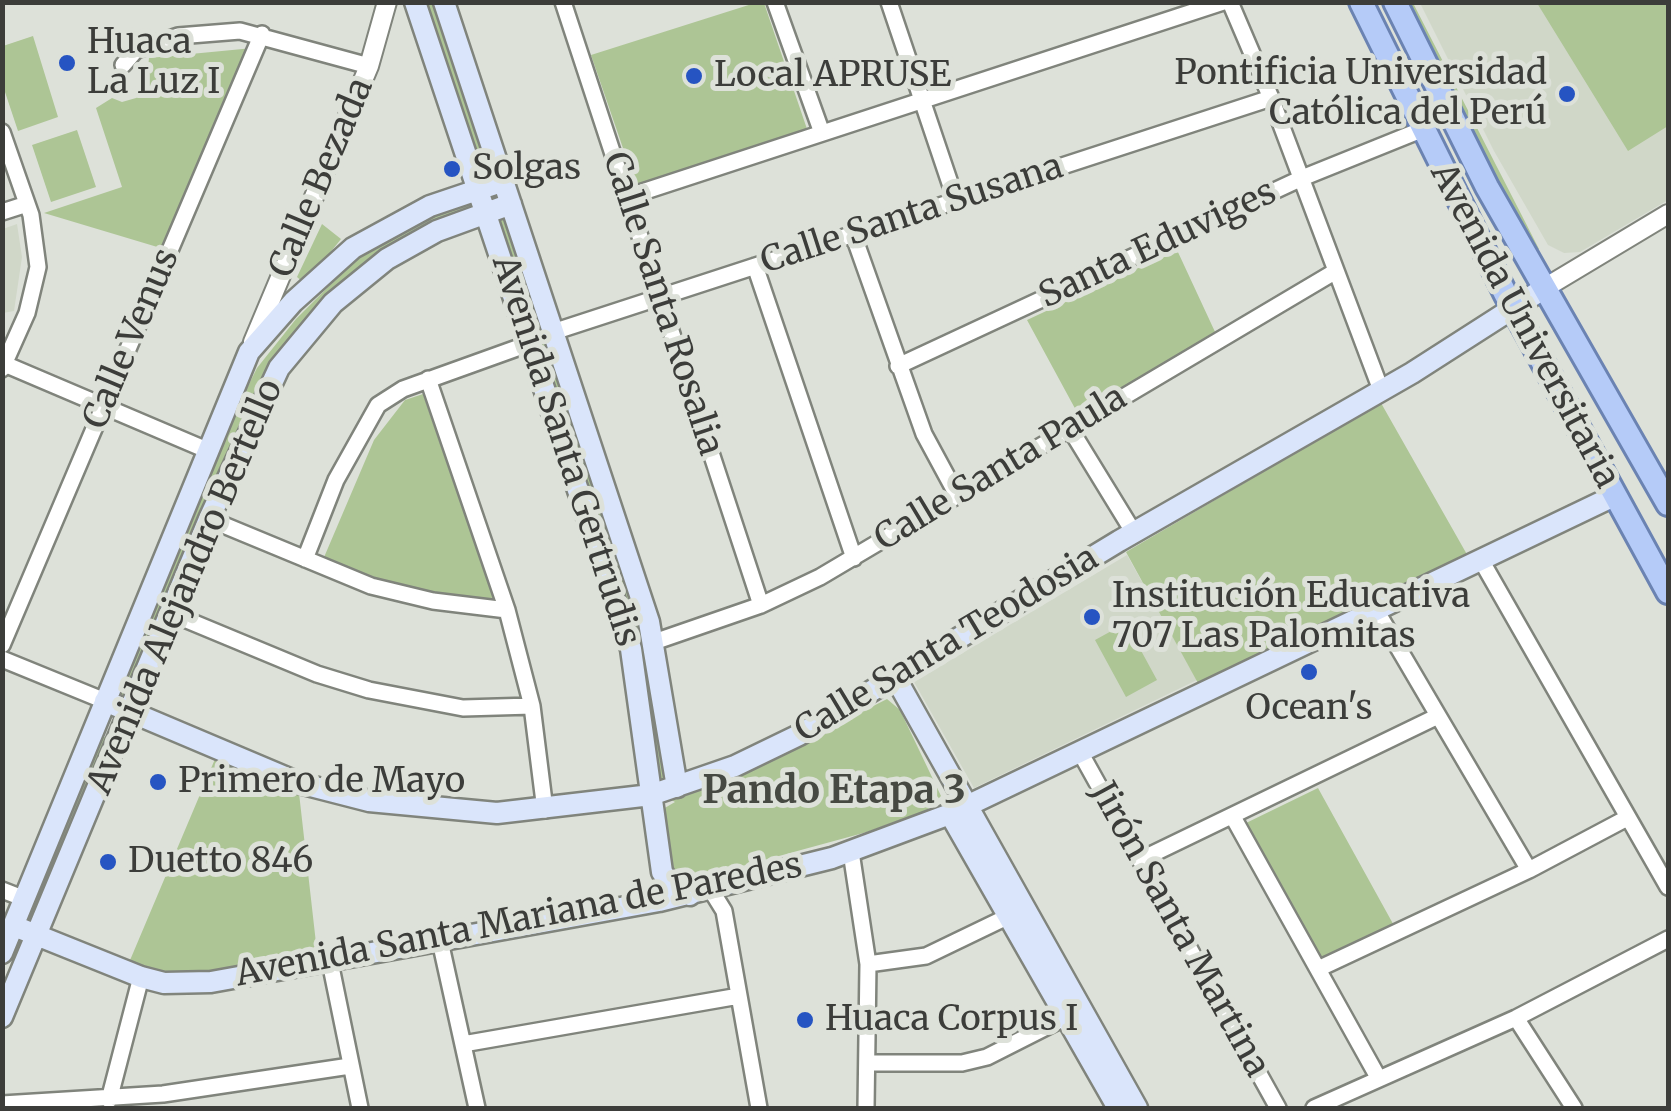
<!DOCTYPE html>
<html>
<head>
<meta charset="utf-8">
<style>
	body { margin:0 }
	#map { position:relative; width:1671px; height:1111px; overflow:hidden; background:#dde1d9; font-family:Merriweather,serif }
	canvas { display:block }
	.frame { position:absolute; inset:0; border:5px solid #3c3d3a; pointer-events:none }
</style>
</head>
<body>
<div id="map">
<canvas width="1671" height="1111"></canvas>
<div class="frame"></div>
</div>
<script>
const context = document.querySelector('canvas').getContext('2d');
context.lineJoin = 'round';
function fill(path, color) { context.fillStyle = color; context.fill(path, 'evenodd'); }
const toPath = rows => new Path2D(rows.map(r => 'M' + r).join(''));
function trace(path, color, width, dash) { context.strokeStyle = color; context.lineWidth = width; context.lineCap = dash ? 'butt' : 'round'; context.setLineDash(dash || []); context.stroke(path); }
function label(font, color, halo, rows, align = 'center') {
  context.font = font + ' Merriweather,serif'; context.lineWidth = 10; context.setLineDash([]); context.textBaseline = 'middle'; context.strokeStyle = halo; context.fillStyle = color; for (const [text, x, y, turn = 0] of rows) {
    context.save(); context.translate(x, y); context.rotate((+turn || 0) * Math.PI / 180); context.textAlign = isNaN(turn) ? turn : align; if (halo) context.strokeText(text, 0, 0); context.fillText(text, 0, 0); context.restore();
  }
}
fill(toPath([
	[1420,3,1668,3,1668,200,1580,252,1564,253,1548,245,1494,151],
	[17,224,22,257,14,311,3,313,3,229],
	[1127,555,1197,680,974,788,914,682]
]), '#d0d7c8');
fill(toPath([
	[422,3,438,3,497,173,491,179,481,176],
	[755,3,764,3,807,129,636,186,591,55],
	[1407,3,1413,3,1539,249,1532,253],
	[1537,3,1668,3,1668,126,1628,151],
	[33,36,58,117,18,131,3,86,3,46],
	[253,48,164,249,44,213,122,187,96,108,112,98,122,102,136,98,146,88,149,58],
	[77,130,96,187,51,202,32,145],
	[470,203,471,213,437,227,280,354,133,697,120,695,235,412,257,368,296,319,353,262,419,223],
	[509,217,645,638,670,774,661,780,633,633,498,221],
	[322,224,341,239,305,284,297,277],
	[1177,250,1216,334,1078,414,1027,320],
	[423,394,494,600,433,596,369,583,322,562,374,440,405,400],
	[1381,403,1469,558,1199,685,1126,552],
	[1126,623,1157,680,1126,697,1095,640],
	[887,699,900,710,941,796,927,810,867,832,691,880,669,870,663,809,675,802,670,799,742,773],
	[102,736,115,741,39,920,29,916],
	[215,759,299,793,317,952,203,973,176,974,128,965],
	[1318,788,1397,931,1321,963,1244,824]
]), '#adc595');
const minor = toPath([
	[563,2,761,605],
	[775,2,822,133],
	[889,2,956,201],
	[1230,2,1271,98,1381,390],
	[123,65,136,50,178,36,240,31,369,66],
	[2,132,31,215,38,267,27,313,2,369],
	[627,197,1223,2],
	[2,212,27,204],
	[853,234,924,434,957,495],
	[755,266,854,558],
	[553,332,1271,98],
	[2,363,209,451],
	[898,366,1302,178,1421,130],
	[428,379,507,610,532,706,545,810],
	[1069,427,1134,533],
	[209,519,371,586,433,601,507,610],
	[305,559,336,480,378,405,403,389,531,343],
	[1481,560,1668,887],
	[1376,610,1529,870],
	[170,613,317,674,369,690,463,708,532,706],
	[654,642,761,605,820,577,1336,271],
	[2,645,262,34],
	[2,659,105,701],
	[1080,752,1278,1108],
	[1233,817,1379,1079],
	[851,852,868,964,866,1108],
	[1140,860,1438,716],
	[2,890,25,899],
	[711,890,724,911,759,1108],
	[440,941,477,1108],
	[330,962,360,1108],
	[868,964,926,956,1009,916],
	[1318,969,1529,870,1627,818],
	[1516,1018,1574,1108],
	[463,1044,739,996],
	[869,1063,962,1063,987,1057,1066,1017],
	[109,1100,141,977],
	[2,1104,163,1094,350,1066],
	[1314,1108,1516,1018,1668,939]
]);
const tertiary = toPath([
	[1543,289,1668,214],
	[253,342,369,66,387,2]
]);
const secondary = toPath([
	[415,2,631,649,662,872,672,887,690,895],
	[444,2,649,622,677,787],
	[895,677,1137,1108],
	[105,701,299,783,369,801,497,813,651,795,735,766,799,735,1119,541,1412,373,1543,289],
	[950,814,1118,1108],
	[14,926,141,977,164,983,211,982,659,901,832,858,950,814,1614,496],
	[2,953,249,352,293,302,353,248,430,206,504,181],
	[2,1017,209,519,279,368,333,303,387,259,437,231,511,204]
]);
const primary = toPath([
	[1361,2,1506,295,1668,592],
	[1395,2,1487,187,1668,504]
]);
trace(minor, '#80847c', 20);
trace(tertiary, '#80847c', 22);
trace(secondary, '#80847c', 25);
trace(primary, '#6b83b2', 28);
trace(minor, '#fff', 15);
trace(tertiary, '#fff', 18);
trace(secondary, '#dae5fb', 20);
trace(primary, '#b5cbf8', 22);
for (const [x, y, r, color] of [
	[67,63,10,"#2654c2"],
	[694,76,10,"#2654c2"],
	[1567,94,10,"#2654c2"],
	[452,169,10,"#2654c2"],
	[1092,617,10,"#2654c2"],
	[1309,672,10,"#2654c2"],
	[158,782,10,"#2654c2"],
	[108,862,10,"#2654c2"],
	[805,1020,10,"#2654c2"]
]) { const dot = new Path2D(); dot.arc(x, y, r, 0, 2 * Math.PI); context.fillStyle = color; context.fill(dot); trace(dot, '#dde1d9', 4); }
label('35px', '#3c3d3a', '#dde1d9', [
	["Huaca",87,43],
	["La Luz I",87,83],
	["Pontificia Universidad",1547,74,"right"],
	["Católica del Perú",1547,114,"right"],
	["Local APRUSE",714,76],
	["Solgas",472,169],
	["Institución Educativa",1112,597],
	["707 Las Palomitas",1112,637],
	["Ocean's",1309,709,"center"],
	["Primero de Mayo",178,782],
	["Duetto 846",128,862],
	["Huaca Corpus I",825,1020]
], 'left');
label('35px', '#3c3d3a', '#dde1d9', [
	["Calle Bezada",322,178,-67],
	["Calle Santa Susana",912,215,-18],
	["Santa Eduviges",1158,245,-25],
	["Calle Santa Rosalia",662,304,72],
	["Avenida Universitaria",1524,326,62],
	["Calle Venus",132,339,-67],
	["Avenida Santa Gertrudis",565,451,72],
	["Calle Santa Paula",1001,469,-31],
	["Avenida Alejandro Bertello",186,587,-67],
	["Calle Santa Teodosia",947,645,-31],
	["Avenida Santa Mariana de Paredes",519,921,-11],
	["Jirón Santa Martina",1179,930,61]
]);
label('bold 38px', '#464942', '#dde1d9', [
	["Pando Etapa 3",834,792]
]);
</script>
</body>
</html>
